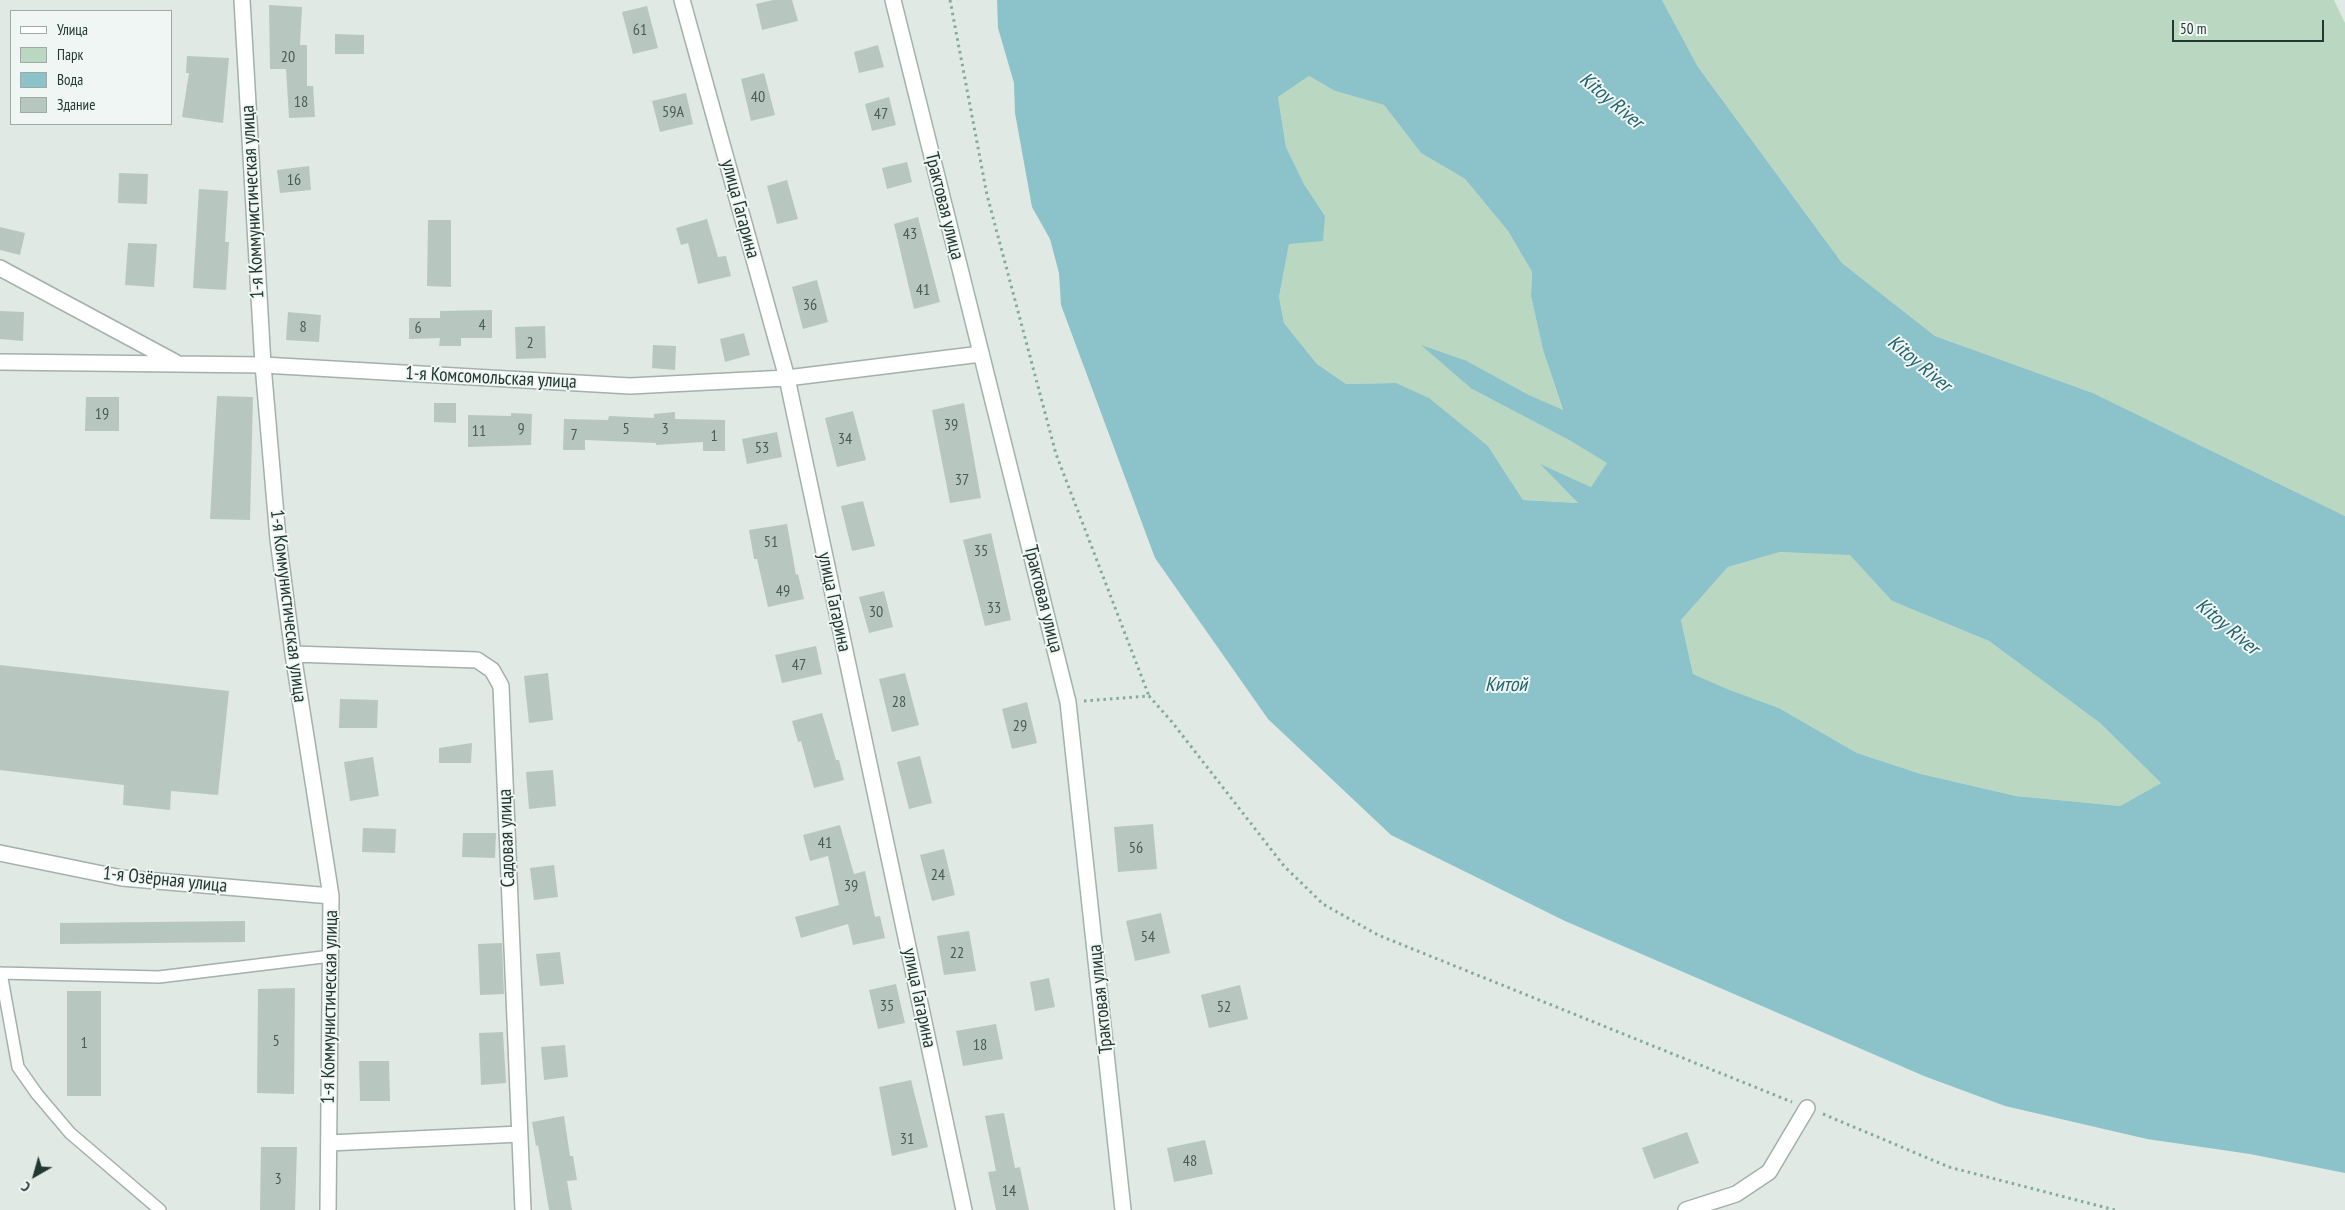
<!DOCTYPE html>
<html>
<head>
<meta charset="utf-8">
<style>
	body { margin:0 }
	#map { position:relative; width:2345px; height:1210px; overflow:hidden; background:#e0e9e4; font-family:"PT Sans Narrow",sans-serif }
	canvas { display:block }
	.legend { position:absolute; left:10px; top:10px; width:162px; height:115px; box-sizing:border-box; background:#f0f6f3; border:1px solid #9eaaa5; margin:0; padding:6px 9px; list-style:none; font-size:15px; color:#223731 }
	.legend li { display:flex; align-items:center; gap:10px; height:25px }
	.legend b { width:25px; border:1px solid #9eaaa5 }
	.north { position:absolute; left:10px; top:1150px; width:50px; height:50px; -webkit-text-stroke:4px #f0f6f3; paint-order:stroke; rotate:218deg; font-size:14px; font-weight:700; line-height:20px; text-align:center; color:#223731 }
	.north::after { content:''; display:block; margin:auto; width:18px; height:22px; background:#223731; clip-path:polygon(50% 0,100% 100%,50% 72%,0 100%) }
	.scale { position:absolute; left:2172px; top:20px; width:152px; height:22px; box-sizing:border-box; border:2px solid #223731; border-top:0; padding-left:6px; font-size:15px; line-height:18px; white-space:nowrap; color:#223731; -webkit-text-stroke:4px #f0f6f3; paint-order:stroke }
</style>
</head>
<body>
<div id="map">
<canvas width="2345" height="1210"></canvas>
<ul class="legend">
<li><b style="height:6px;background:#fff"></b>Улица</li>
<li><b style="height:14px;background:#bad8c1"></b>Парк</li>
<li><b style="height:14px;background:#8cc2c9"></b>Вода</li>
<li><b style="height:14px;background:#b8c6c0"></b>Здание</li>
</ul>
<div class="north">С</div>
<div class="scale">50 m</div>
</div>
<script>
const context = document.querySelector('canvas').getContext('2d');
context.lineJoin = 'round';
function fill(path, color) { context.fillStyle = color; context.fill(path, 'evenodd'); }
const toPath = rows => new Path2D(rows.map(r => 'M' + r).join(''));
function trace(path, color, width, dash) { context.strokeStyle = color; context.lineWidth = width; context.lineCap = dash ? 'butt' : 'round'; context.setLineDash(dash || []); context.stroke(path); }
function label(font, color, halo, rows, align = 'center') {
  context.font = font + ' "PT Sans Narrow",sans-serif'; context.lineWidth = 4; context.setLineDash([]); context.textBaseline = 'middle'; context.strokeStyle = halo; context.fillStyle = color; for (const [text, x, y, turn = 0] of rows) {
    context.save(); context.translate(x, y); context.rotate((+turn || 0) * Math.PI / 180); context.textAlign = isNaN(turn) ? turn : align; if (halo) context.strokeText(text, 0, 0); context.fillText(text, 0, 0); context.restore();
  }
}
fill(toPath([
	[1662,0,2334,0,2345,23,2345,516,2093,393,1935,336,1842,263,1698,67],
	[1309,76,1335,91,1384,105,1421,153,1465,179,1508,231,1532,272,1531,296,1543,350,1563,411,1529,395,1467,361,1472,389,1569,440,1608,463,1591,487,1541,465,1578,503,1523,500,1488,446,1467,430,1396,383,1346,384,1317,364,1284,323,1279,297,1289,244,1325,216,1304,184,1286,147,1278,97],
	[1780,552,1850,554,1892,601,1989,641,2100,723,2161,783,2120,806,2016,796,1921,774,1857,753,1779,708,1726,689,1693,674,1681,620,1728,567]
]), '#bad8c1');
fill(toPath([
	[997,0,1662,0,1698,67,1842,263,1935,336,2093,393,2345,516,2345,1173,2250,1154,2147,1139,2005,1106,1924,1076,1565,921,1391,835,1268,719,1155,558,1061,305,1059,273,1050,239,1032,207,1015,113,1014,83,998,28],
	[1309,76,1335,91,1384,105,1421,153,1465,179,1508,231,1532,272,1531,296,1543,350,1563,410,1529,395,1467,361,1421,345,1472,389,1569,440,1607,463,1591,487,1540,464,1578,503,1523,500,1488,446,1429,398,1396,383,1346,384,1317,364,1284,323,1279,297,1289,244,1323,241,1325,216,1304,184,1286,147,1278,97],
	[1780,552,1850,555,1892,601,1989,641,2100,723,2161,783,2120,806,2016,796,1921,774,1857,753,1779,708,1727,689,1693,674,1681,620,1728,567]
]), '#8cc2c9');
fill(toPath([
	[773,0,792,0,798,21,762,30,756,4],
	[269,5,302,7,300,45,307,45,307,86,313,86,315,117,289,118,286,69,270,69],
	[647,6,658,48,633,54,622,12],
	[335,34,364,35,364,54,335,54],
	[878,45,884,67,859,73,854,52],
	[187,56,229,58,223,123,182,117,189,73,186,73],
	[764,73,775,115,751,121,741,79],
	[686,93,693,124,660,132,652,101],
	[889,97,896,125,872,131,865,104],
	[907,162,912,182,887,189,882,168],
	[309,166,311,190,280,193,277,170],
	[119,173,148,174,147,204,118,203],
	[787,180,798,219,777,224,767,186],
	[199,189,228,191,225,242,229,242,226,290,193,288],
	[918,217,940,302,914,309,894,224],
	[707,219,718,257,726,256,731,276,698,284,688,243,681,245,676,228],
	[428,220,451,220,451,287,427,286],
	[0,227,25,233,20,255,0,250],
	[128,243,157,244,154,287,125,285],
	[817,280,828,322,803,329,792,287],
	[492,310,492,338,461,338,461,346,439,346,440,338,409,339,409,318,440,318,440,311],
	[0,311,24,312,23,341,0,339],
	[288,312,321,315,319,342,286,340],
	[545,326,546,358,516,359,515,327],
	[744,333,750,355,725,362,720,339],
	[653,345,676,346,675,370,652,368],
	[217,396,253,397,250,520,210,519],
	[86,397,119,397,119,431,85,431],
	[434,403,456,403,456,423,434,422],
	[964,403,981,498,950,503,932,410],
	[853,411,866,460,837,467,825,418],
	[675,412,675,419,725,420,725,451,703,451,703,442,656,445,656,443,585,440,585,450,563,450,564,419,608,420,609,416,654,418,654,414],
	[511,413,532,414,531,445,468,447,468,415,511,416],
	[777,432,782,457,747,464,742,439],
	[863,501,875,546,852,551,841,506],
	[787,524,796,575,798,574,804,599,768,607,757,559,754,559,749,530],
	[991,533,1011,620,985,626,963,540],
	[884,591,893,627,869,633,859,597],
	[816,646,822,674,782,683,775,655],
	[0,665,229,691,218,795,171,791,170,810,123,805,124,785,0,770],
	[548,673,553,720,529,723,524,676],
	[905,673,919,725,892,732,879,679],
	[340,699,378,700,377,728,339,728],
	[1027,702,1037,743,1012,749,1002,709],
	[822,713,836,760,839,760,844,780,814,788,801,741,798,742,792,721],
	[472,743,471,763,439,763,439,748],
	[920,756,932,803,909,809,897,762],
	[373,757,379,796,350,801,344,762],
	[553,770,556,806,529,809,526,772],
	[1153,824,1157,869,1118,872,1114,827],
	[840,825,854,874,865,871,875,917,880,916,885,938,853,945,848,924,801,938,795,917,839,905,828,856,810,861,803,835],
	[363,828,396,829,395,853,362,852],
	[463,833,496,833,495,858,462,857],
	[944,849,955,895,932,901,920,855],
	[554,865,558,897,534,900,530,868],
	[1161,913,1170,953,1135,961,1126,921],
	[245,921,245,942,60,944,60,923],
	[969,931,976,971,944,975,937,936],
	[502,943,504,994,480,995,478,944],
	[560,952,564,984,540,986,536,954],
	[1049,978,1055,1007,1035,1011,1030,982],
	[896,984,905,1023,878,1029,869,990],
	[1240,985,1248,1019,1209,1028,1201,995],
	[295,988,294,1094,257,1093,258,989],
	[67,991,101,991,101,1096,67,1096],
	[996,1024,1003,1059,963,1066,956,1031],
	[503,1032,506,1083,481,1085,479,1033],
	[565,1045,568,1077,544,1080,541,1047],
	[359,1061,389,1061,390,1101,360,1101],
	[911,1080,928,1147,892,1156,879,1087],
	[1004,1113,1015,1168,1020,1167,1029,1210,996,1210,988,1172,996,1171,985,1116],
	[564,1116,570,1156,573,1156,577,1180,567,1181,572,1210,549,1210,538,1145,536,1146,532,1122],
	[1687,1132,1699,1163,1654,1179,1642,1148],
	[1205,1140,1213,1174,1174,1182,1167,1148],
	[261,1147,297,1147,295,1210,260,1210]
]), '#b8c6c0');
const lane = toPath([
	[0,973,159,977,331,956],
	[1,973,18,1067,37,1094,70,1133,160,1210]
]);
const street = toPath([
	[242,0,263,365,278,539,293,654,331,896,328,1210],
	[682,0,787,378,964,1210],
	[0,268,175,362],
	[0,362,263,365,630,386,787,378,981,354],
	[293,654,477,660,492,670,501,686,523,1210],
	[0,853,122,878,331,896],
	[329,1143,520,1134],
	[1686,1210,1736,1194,1769,1172,1807,1108]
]);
const secondary = toPath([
	[893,0,1068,702,1123,1210]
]);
trace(lane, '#a3b0ab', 14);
trace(street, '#a3b0ab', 18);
trace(secondary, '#a0b4ac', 18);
trace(toPath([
	[950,0,987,195,1056,454,1149,696],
	[1084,701,1149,696,1172,722,1284,866,1323,904,1378,935,1792,1102],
	[1823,1114,1949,1167,2115,1210]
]), '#83aa9c', 3, [2.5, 4]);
trace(lane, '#fff', 11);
trace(street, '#fff', 15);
trace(secondary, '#fff', 15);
label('16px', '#485b55', null, [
	["61",640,30],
	["20",288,57],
	["40",758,97],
	["18",301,102],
	["59А",673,112],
	["47",881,114],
	["16",294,180],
	["43",910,234],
	["41",923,290],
	["36",810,305],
	["4",482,325],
	["8",303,327],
	["6",418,328],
	["2",530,343],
	["19",102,414],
	["39",951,425],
	["9",521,429],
	["5",626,429],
	["3",665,429],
	["11",479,431],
	["7",574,435],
	["1",714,436],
	["34",845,439],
	["53",762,448],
	["37",962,480],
	["51",771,542],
	["35",981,551],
	["49",783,591],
	["33",994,608],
	["30",876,612],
	["47",799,665],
	["28",899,702],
	["29",1020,726],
	["41",825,843],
	["56",1136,848],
	["24",938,875],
	["39",851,886],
	["54",1148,937],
	["22",957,953],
	["35",887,1006],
	["52",1224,1007],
	["5",276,1041],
	["1",84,1043],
	["18",980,1045],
	["31",907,1139],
	["48",1190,1161],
	["3",278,1179],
	["14",1009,1191]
]);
label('19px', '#223731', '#f0f6f3', [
	["1-я Коммунистическая улица",253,202,-93],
	["Трактовая улица",944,206,76],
	["улица Гагарина",740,209,75],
	["1-я Комсомольская улица",491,378,3],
	["Трактовая улица",1043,599,76],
	["улица Гагарина",834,602,78],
	["1-я Коммунистическая улица",288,606,83],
	["Садовая улица",507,838,-92],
	["1-я Озёрная улица",165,880,6],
	["улица Гагарина",919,998,78],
	["Трактовая улица",1101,999,-96],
	["1-я Коммунистическая улица",330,1007,-89]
]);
label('italic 20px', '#22636d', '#f0f6f3', [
	["Kitoy River",1611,101,40],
	["Kitoy River",1919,364,40],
	["Kitoy River",2227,627,40],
	["Китой",1506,685]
]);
</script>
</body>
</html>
